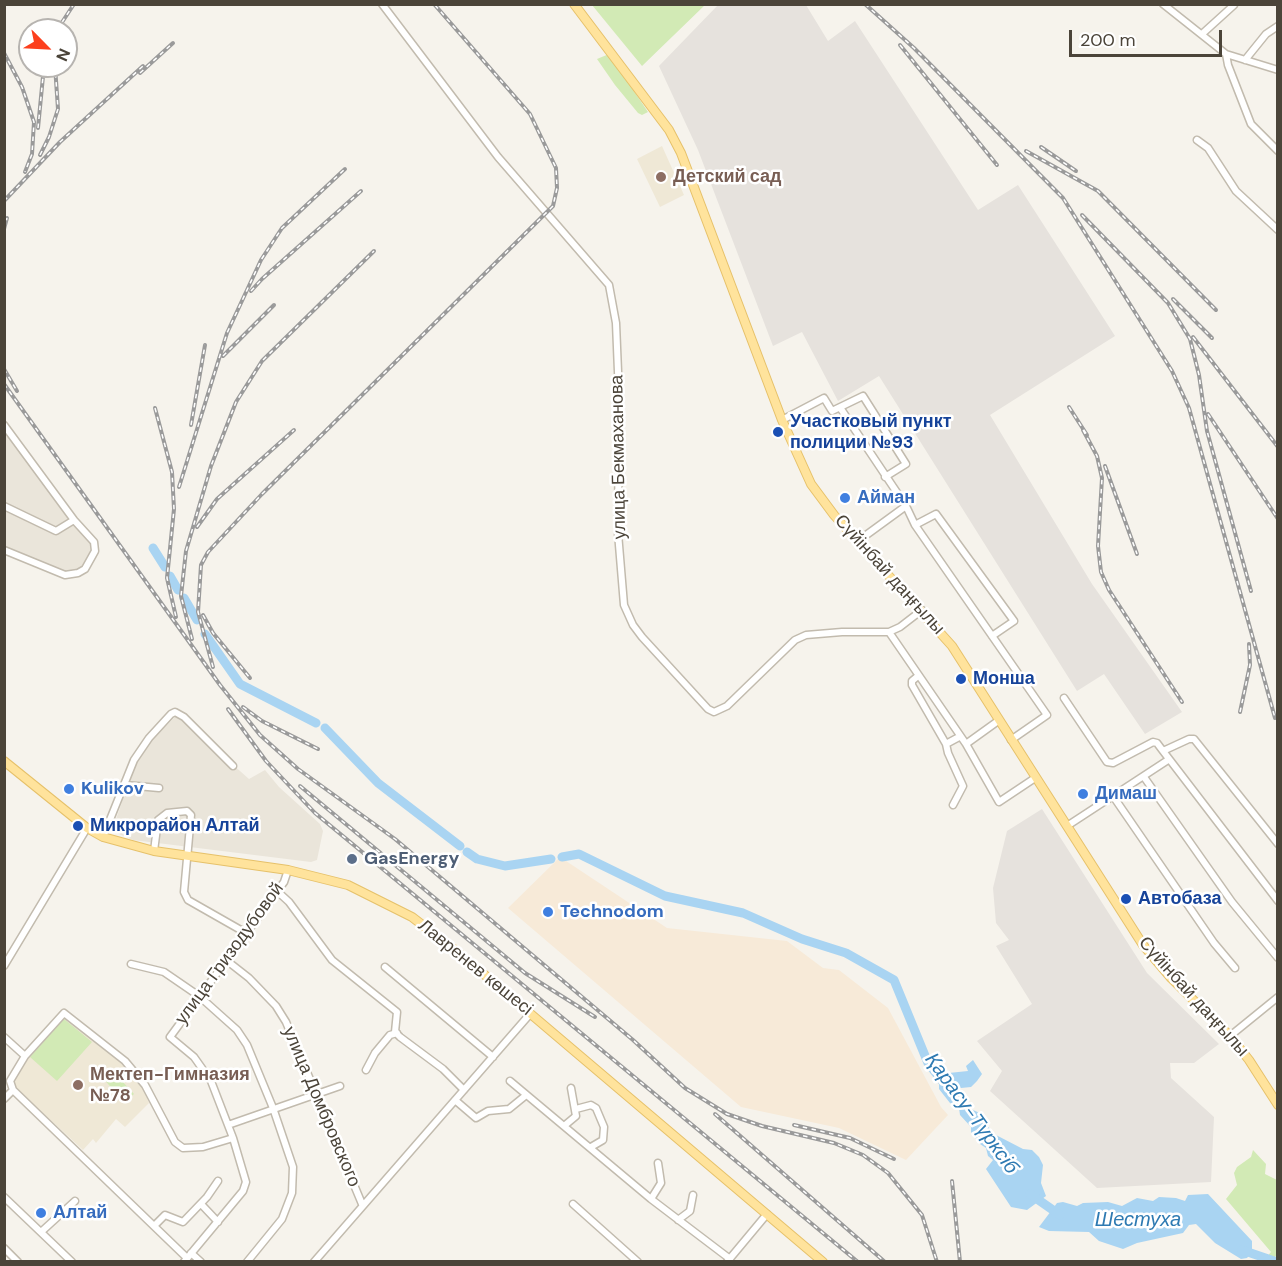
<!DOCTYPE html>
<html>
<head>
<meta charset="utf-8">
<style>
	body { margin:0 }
	#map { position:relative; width:1282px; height:1266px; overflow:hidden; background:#f6f3ec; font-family:"DM Sans",sans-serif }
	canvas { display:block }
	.frame { position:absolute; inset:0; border:6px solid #4b4439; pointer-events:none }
	.north { position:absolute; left:18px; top:18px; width:60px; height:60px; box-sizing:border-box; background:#fff; border:2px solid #b7b4b0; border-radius:50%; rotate:114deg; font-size:16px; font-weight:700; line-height:24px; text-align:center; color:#4b4439 }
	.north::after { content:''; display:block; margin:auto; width:21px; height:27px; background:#fc3f1d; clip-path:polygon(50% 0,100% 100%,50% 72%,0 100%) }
	.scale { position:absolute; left:1069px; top:30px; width:153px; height:27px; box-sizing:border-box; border:3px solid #4b4439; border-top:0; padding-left:8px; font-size:18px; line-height:21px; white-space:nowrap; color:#4b4439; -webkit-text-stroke:4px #fff; paint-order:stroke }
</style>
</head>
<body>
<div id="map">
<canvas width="1282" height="1266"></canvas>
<div class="frame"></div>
<div class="north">N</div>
<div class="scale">200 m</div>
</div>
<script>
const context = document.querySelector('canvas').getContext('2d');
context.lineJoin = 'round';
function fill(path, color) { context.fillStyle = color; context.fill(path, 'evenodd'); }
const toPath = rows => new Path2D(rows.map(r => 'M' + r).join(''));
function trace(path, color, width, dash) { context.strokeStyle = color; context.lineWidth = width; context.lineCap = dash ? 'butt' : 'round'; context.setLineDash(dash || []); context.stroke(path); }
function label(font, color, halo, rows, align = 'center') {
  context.font = font + ' "DM Sans",sans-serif'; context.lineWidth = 5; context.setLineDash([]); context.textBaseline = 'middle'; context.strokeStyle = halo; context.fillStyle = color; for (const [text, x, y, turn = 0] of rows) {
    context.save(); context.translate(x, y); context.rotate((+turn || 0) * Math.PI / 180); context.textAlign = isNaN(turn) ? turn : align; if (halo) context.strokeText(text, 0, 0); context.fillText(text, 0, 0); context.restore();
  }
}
fill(toPath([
	[4,429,92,543,92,554,80,569,62,572,5,548],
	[177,715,249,779,265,770,279,787,320,824,323,831,317,860,311,862,133,840,112,831,134,767,153,739]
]), '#eae5da');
fill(toPath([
	[560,857,667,928,787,941,823,968,839,970,888,1008,941,1107,948,1115,906,1160,839,1128,741,1107,508,908]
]), '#f7ead8');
fill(toPath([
	[718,5,806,5,828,41,855,21,978,210,1018,185,1115,336,990,415,1092,584,1182,712,1145,734,1104,674,1077,691,879,376,838,401,802,332,773,346,698,150,659,66],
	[1042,809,1147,973,1219,1044,1194,1063,1170,1063,1171,1078,1214,1117,1211,1182,1097,1188,990,1091,1002,1071,977,1041,1032,1004,996,946,1009,940,996,923,993,888,1007,831]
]), '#e6e2dd');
fill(toPath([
	[662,146,684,195,660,207,637,159],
	[63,1017,122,1062,143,1087,149,1103,125,1127,116,1119,96,1143,93,1139,83,1150,16,1088,14,1082,27,1058]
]), '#efe8d6');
fill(toPath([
	[592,5,705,5,642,66],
	[609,54,648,112,642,115,638,113,615,85,597,59],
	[64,1019,92,1042,57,1081,30,1057],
	[110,1068,134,1094,124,1102,101,1076],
	[1253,1150,1266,1164,1265,1174,1277,1180,1277,1255,1271,1261,1265,1259,1271,1252,1226,1199,1237,1185,1234,1173,1237,1167,1251,1157]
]), '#d2eab5');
fill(toPath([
	[973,1060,982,1074,977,1081,971,1087,961,1088,951,1083,949,1087,973,1110,982,1114,989,1128,996,1135,1023,1149,1032,1150,1039,1157,1043,1165,1041,1183,1046,1196,1027,1210,1011,1207,986,1169,993,1160,988,1156,986,1148,980,1144,971,1132,971,1127,960,1115,959,1108,950,1103,939,1089,939,1074,968,1071,966,1066],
	[1208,1194,1252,1241,1252,1252,1247,1258,1241,1259,1215,1243,1196,1224,1189,1225,1183,1233,1137,1243,1123,1249,1099,1241,1089,1232,1049,1231,1039,1227,1057,1203,1063,1202,1077,1206,1083,1203,1108,1202,1122,1206,1137,1198,1153,1201,1159,1197,1176,1198,1185,1201,1188,1195]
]), '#a9d4f2');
trace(toPath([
	[153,548,165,567],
	[170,576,178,590],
	[184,598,197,620],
	[205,634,240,684,316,723],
	[325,728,378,783,460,846],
	[467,852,477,859,505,866,551,859],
	[562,857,579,854,665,896,743,913,802,939,846,953,894,980,928,1063,946,1086],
	[1030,1194,1060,1215],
	[1242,1250,1277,1262]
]), '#a9d4f2', 9);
const minor = toPath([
	[382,4,498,157,609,285,616,323,619,396,618,533,624,605,633,625,642,637,708,709,714,712,727,706,795,640,806,635,842,632,889,632,900,627,922,610],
	[1163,4,1226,54,1278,70],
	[1202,34,1234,5],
	[1226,54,1228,65,1251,124,1278,151],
	[1245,60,1266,34,1278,26],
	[1197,140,1208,148,1236,191,1278,230],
	[841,409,906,506,858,541],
	[782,420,824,398,832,411,863,396,906,464,885,477],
	[4,425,74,520,94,542,95,551,85,569,78,573,65,575,4,550],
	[4,506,56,531,74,520],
	[906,506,915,525,1047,715,1011,740],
	[915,525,936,514,1014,621,992,636],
	[889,632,966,744,998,721],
	[918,676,912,681,912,685,946,744],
	[1064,698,1107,762,1113,763,1153,742,1157,743,1163,751],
	[966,744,999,802,1035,778],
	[1144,777,1232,902,1278,958],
	[126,785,159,788],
	[1113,796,1214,943,1235,968],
	[953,805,963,786,948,753,946,744,959,737],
	[1067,826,1168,760],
	[103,837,134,760,149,738,171,714,175,712,184,717,233,766],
	[1278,844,1194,739,1189,739,1163,751,1278,901],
	[154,851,158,820,167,813,187,811,191,815,184,892,188,900,246,933],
	[277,891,289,902,332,960,397,1012,395,1032,400,1037,443,1069,464,1090],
	[226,960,249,978,276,1006,286,1022,362,1204],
	[131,964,164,972,199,996,237,1030,247,1045,273,1108,293,1167,292,1193,282,1219,247,1262],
	[4,966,87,828],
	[385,967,493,1057],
	[1230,1036,1278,997],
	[4,1037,25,1056],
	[366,1070,375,1053,390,1035,397,1033],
	[510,1081,651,1199,730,1259],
	[4,1099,13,1090],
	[455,1100,476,1118,488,1111,509,1109,525,1096],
	[576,1109,591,1105,596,1108,604,1127,603,1140,591,1147],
	[228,1125,340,1086],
	[564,1126,576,1116,571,1088],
	[4,1197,72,1262],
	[651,1199,661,1183,658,1163],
	[201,1204,218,1222],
	[573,1204,638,1262],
	[678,1220,690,1211,693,1195],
	[154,1226,165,1215,183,1222,207,1197,218,1181],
	[41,1232,75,1201],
	[4,1248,18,1262],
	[191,1253,201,1262],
	[187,1258,13,1090,10,1081,25,1056,64,1013,125,1061,145,1085,175,1142,183,1148,203,1147,233,1138],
	[184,1262,243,1191,246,1182,233,1138,211,1081,194,1057,170,1037,284,882,288,870],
	[314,1262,530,1014],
	[727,1262,767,1214]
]);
const major = toPath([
	[574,4,669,130,681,153,782,420,811,484,834,515,952,646,1143,945,1171,978,1230,1036,1249,1060,1278,1105],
	[4,761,87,828,103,837,154,851,288,870,348,885,412,917,460,954,823,1262]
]);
trace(minor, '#c2bbae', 9);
trace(major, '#e6c16a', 10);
trace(minor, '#fff', 6);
trace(major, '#ffe39c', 8);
const rail = toPath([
	[865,4,914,48,1063,198,1172,371,1189,408,1275,718],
	[57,30,74,4],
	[900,45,997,165],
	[4,53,22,87,34,122,32,154,25,172],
	[140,73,173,43],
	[38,128,44,66],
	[1041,147,1076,171],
	[1026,151,1098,191,1216,310],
	[40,155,49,137,58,109,55,66],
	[4,201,60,142,143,66],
	[1082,215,1168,303,1190,339,1199,375,1207,431,1251,591],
	[4,229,7,218],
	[251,291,262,279,361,191],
	[1173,299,1212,338],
	[1193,337,1278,447],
	[223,356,274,305],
	[4,369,17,391],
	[4,384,220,685,260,735,298,769,395,839,633,1040,685,1088,727,1114,762,1126,834,1143,863,1155,888,1173,922,1215,937,1262],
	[1069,407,1087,435],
	[155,408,172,472,174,509,167,578,176,617],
	[1208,414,1278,519],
	[191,425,205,345],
	[1083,430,1097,456,1102,478,1098,546,1101,572,1109,590,1182,702],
	[1105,466,1137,554],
	[179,487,227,333,261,260,282,228,345,169],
	[197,527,217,499,294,430],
	[203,615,213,633,250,678],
	[192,639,181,596,186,551,211,466,236,402,262,361,374,251],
	[213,667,198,612,201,565,208,552,262,494,553,206,557,188,556,168,530,114,434,4],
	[243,707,262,721,318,749],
	[228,709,266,761,315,813,858,1262],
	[1240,712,1250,665,1249,644],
	[300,786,525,973,595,1017],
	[715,1114,885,1262],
	[794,1125,850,1138,894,1159],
	[952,1181,960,1262]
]);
trace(rail, '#9a9a9a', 4);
trace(rail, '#fff', 1.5, [4.5]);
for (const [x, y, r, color] of [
	[661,177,6,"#8d6e63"],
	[778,432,6,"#1a4fb4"],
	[845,498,6,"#3f7fe0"],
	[961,679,6,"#1a4fb4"],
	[69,789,6,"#3f7fe0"],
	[1083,794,6,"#3f7fe0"],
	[78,826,6,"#1a4fb4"],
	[352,859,6,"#5c6f8a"],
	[1126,899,6,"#1a4fb4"],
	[548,912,6,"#3f7fe0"],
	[78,1085,6,"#8d6e63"],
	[41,1213,6,"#3f7fe0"]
]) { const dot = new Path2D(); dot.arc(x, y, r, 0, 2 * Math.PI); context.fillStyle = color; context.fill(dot); trace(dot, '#fff', 2); }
label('bold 18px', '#785e54', '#fff', [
	["Детский сад",673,177],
	["Мектеп-Гимназия",90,1075],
	["№78",90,1096]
], 'left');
label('bold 18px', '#164399', '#fff', [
	["Участковый пункт",790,422],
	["полиции №93",790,443],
	["Монша",973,679],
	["Микрорайон Алтай",90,826],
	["Автобаза",1138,899]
], 'left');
label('18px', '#4b4439', '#fff', [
	["улица Бекмаханова",619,457,-91],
	["Сүйінбай даңғылы",889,575,48],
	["улица Гризодубовой",230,954,-54],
	["Лавренев көшесі",475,968,39],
	["Сүйінбай даңғылы",1193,997,48],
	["улица Домбровского",321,1107,67]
]);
label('bold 18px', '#366cbe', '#fff', [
	["Айман",857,498],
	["Kulikov",81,789],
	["Димаш",1095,794],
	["Technodom",560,912],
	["Алтай",53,1213]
], 'left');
label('bold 18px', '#4e5e75', '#fff', [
	["GasEnergy",364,859]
], 'left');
label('italic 20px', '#2e7ab2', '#fff', [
	["Қарасу-Түрксіб",971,1114,54],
	["Шестуха",1138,1221]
]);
</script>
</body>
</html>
